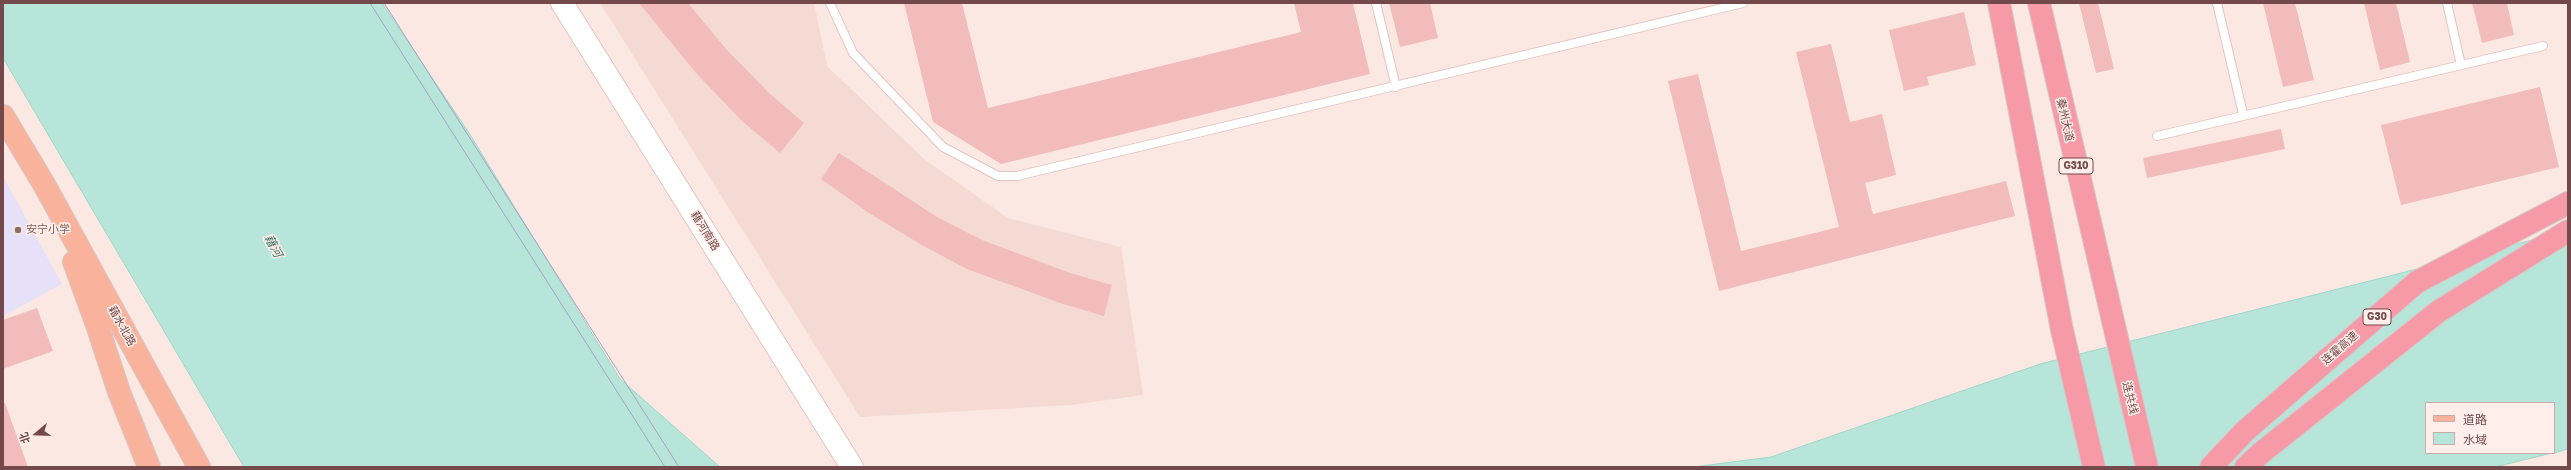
<!DOCTYPE html>
<html>
<head>
<meta charset="utf-8">
<style>
	body { margin:0 }
	#map { position:relative; width:2571px; height:470px; overflow:hidden; background:#fce8e3; font-family:"Golos Text","Noto Sans SC",sans-serif }
	canvas { display:block }
	.frame { position:absolute; inset:0; border:4px solid #73494b; pointer-events:none }
	.legend { position:absolute; left:2425px; top:402px; width:130px; height:52px; box-sizing:border-box; background:#ffeee9; border:1px solid #c7acaa; margin:0; padding:5px 7px; list-style:none; font-size:12px; color:#73494b }
	.legend li { display:flex; align-items:center; gap:8px; height:20px }
	.legend b { width:20px; border:1px solid #c7acaa }
	.north { position:absolute; left:16px; top:414px; width:40px; height:40px; -webkit-text-stroke:3px #ffeee9; paint-order:stroke; rotate:251deg; font-size:11px; font-weight:700; line-height:16px; text-align:center; color:#73494b }
	.north::after { content:''; display:block; margin:auto; width:14px; height:18px; background:#73494b; clip-path:polygon(50% 0,100% 100%,50% 72%,0 100%) }
</style>
</head>
<body>
<div id="map">
<canvas width="2571" height="470"></canvas>
<div class="frame"></div>
<ul class="legend">
<li><b style="height:5px;background:#f9b39c"></b>道路</li>
<li><b style="height:11px;background:#b8e5da"></b>水域</li>
</ul>
<div class="north">北</div>
</div>
<script>
const context = document.querySelector('canvas').getContext('2d');
context.lineJoin = 'round';
function fill(path, color) { context.fillStyle = color; context.fill(path, 'evenodd'); }
const toPath = rows => new Path2D(rows.map(r => 'M' + r).join(''));
function trace(path, color, width, dash) { context.strokeStyle = color; context.lineWidth = width; context.lineCap = dash ? 'butt' : 'round'; context.setLineDash(dash || []); context.stroke(path); }
function label(font, color, halo, rows, align = 'center') {
  context.font = font + ' "Golos Text","Noto Sans SC",sans-serif'; context.lineWidth = 3; context.setLineDash([]); context.textBaseline = 'middle'; context.strokeStyle = halo; context.fillStyle = color; for (const [text, x, y, turn = 0] of rows) {
    context.save(); context.translate(x, y); context.rotate((+turn || 0) * Math.PI / 180); context.textAlign = isNaN(turn) ? turn : align; if (halo) context.strokeText(text, 0, 0); context.fillText(text, 0, 0); context.restore();
  }
}
fill(toPath([
	[600,3,814,3,827,66,924,159,1008,218,1121,247,1143,395,1072,405,860,417]
]), '#f5dad4');
fill(toPath([
	[3,176,62,284,3,316]
]), '#e6e0f8');
const water = toPath([
	[3,3,382,3,469,133,620,379,720,467,244,467,3,58,3,3],
	[2568,231,2568,449,2554,453,2554,403,2426,403,2426,453,2552,453,2495,467,1693,467,1771,457,2040,364,2568,231]
]);
fill(water, '#b8e5da');
trace(water, '#9ed6c9', 1);
fill(toPath([
	[639,3,688,3,726,49,770,94,804,123,780,153,742,121,696,73],
	[904,3,962,3,988,108,1301,32,1294,3,1353,3,1370,74,1001,164,933,122],
	[1389,3,1430,3,1438,38,1400,47],
	[2079,3,2098,3,2114,69,2096,73],
	[2263,3,2295,3,2314,80,2283,87],
	[2364,3,2396,3,2410,62,2380,70],
	[2472,3,2507,3,2514,35,2482,43],
	[1964,12,1976,65,1927,77,1929,85,1904,91,1889,30],
	[1831,44,1850,122,1882,114,1896,175,1865,183,1873,214,2006,181,2015,216,1719,291,1668,81,1698,74,1741,251,1839,227,1796,52],
	[2540,87,2559,167,2401,205,2381,125],
	[2281,129,2285,149,2147,178,2143,158],
	[839,153,937,217,982,240,1070,273,1112,285,1104,316,1060,303,967,269,920,244,869,213,821,179],
	[37,308,53,351,3,369,3,320],
	[3,403,5,403,28,467,3,467]
]), '#f1bcbb');
const lane = toPath([
	[830,3,853,53,943,147,998,176,1017,176,1743,3],
	[1376,3,1396,87],
	[2217,3,2243,114],
	[2447,3,2461,65],
	[2157,136,2543,46]
]);
const secondary = toPath([
	[562,3,852,467]
]);
const primary = toPath([
	[3,116,45,186,199,467],
	[74,262,97,325,119,392,149,467]
]);
const highway = toPath([
	[1999,3,2062,330,2094,467],
	[2039,3,2147,467],
	[2211,467,2245,431,2417,282,2568,203],
	[2246,467,2261,453,2439,311,2568,231]
]);
trace(lane, '#e2c4c2', 10);
trace(secondary, '#e7c2bf', 24);
trace(primary, '#d5c8c9', 24);
trace(highway, '#d5c8c9', 24);
trace(lane, '#fff', 8);
trace(secondary, '#fff', 22);
trace(primary, '#f9b39c', 22);
trace(highway, '#f59aa6', 22);
trace(toPath([
	[370,3,665,467],
	[384,3,679,467]
]), '#a7a2c5', 1);
for (const [x, y, r, color] of [
	[18,230,4,"#8d6e63"]
]) { const dot = new Path2D(); dot.arc(x, y, r, 0, 2 * Math.PI); context.fillStyle = color; context.fill(dot); trace(dot, '#ffeee9', 1.5); }
for (const [x, y, w] of [
	[2076,166,34],
	[2377,317,28]
]) { const box = new Path2D(); box.roundRect(x - w / 2, y - 8, w, 16, 3); context.fillStyle = '#ffeee9'; context.fill(box); trace(box, '#73494b', 1); }
label('bold 10px', '#73494b', null, [
	["G310",2076,166],
	["G30",2377,317]
]);
label('11px', '#73494b', '#ffeee9', [
	["秦州大道",2065,120,77],
	["藉河南路",705,231,58],
	["藉水北路",122,326,61],
	["连霍高速",2340,348,-41],
	["连共线",2130,398,76]
]);
label('11px', '#785e54', '#ffeee9', [
	["安宁小学",26,230]
], 'left');
label('italic 12px', '#3e786c', '#ffeee9', [
	["藉河",273,246,62]
]);
</script>
</body>
</html>
